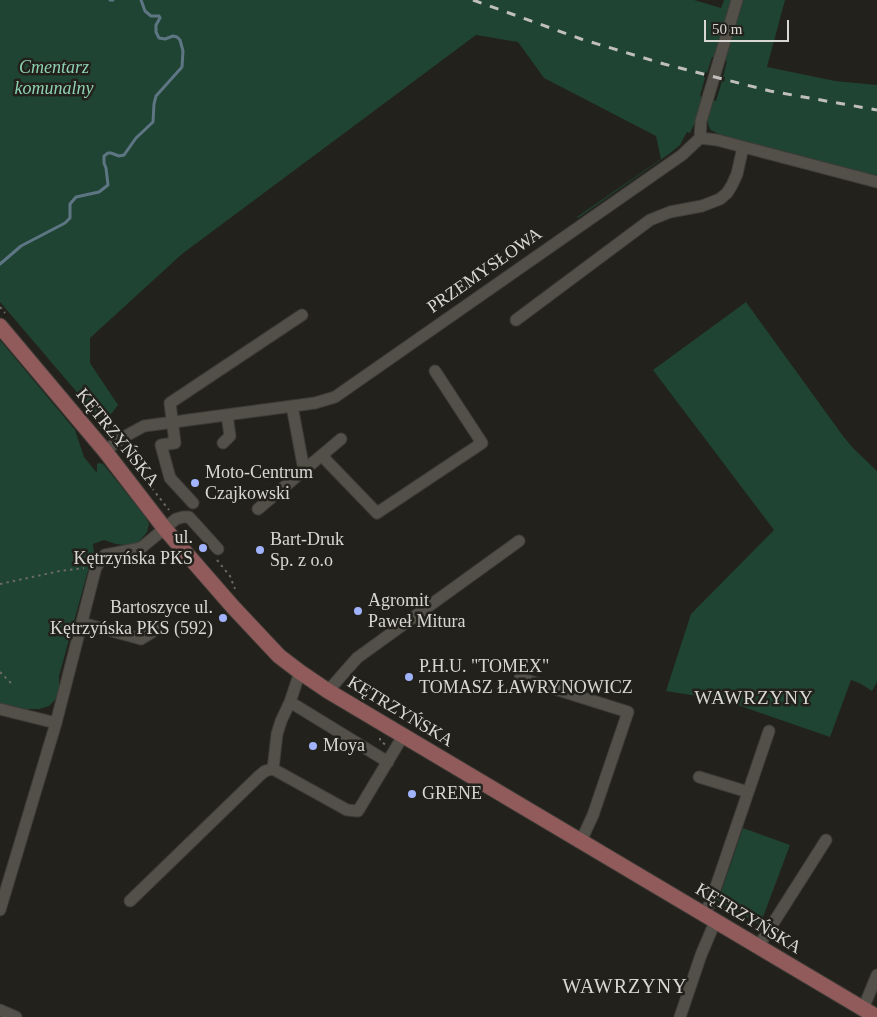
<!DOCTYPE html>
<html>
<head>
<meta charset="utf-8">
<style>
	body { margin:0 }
	#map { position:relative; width:877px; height:1017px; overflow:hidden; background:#23211b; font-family:"Times New Roman",serif }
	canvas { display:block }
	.scale { position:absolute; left:704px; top:20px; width:85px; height:22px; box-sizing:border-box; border:2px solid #d8d7d3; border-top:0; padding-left:6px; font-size:15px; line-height:18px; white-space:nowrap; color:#d8d7d3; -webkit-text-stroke:4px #23211b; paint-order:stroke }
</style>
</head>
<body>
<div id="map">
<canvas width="877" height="1017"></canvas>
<div class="scale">50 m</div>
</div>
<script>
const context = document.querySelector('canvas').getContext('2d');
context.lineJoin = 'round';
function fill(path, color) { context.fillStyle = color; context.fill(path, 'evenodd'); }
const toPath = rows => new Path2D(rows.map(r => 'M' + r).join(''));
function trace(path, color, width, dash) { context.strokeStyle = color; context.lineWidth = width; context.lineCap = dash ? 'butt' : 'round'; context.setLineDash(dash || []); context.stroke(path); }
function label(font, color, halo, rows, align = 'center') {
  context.font = font + ' "Times New Roman",serif'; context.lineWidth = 5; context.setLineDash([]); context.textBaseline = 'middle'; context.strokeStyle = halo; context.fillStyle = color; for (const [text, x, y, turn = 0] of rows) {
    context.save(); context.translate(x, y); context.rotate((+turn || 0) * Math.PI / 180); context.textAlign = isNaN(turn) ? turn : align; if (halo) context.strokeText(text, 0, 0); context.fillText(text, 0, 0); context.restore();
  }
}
fill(toPath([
	[0,0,694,0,721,8,724,0,732,0,715,57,712,57,707,73,705,72,704,77,705,78,700,96,703,97,697,118,690,133,687,132,680,145,669,154,578,218,577,217,661,159,656,136,544,78,518,42,476,35,182,254,90,338,90,363,118,405,112,413,106,417,98,417,0,302],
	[742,0,785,0,767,67,835,81,877,85,877,176,720,135,711,130,709,127,707,119,713,100,716,101,722,81,724,82,725,77,723,77,727,61,725,60],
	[746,302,843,436,853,448,877,471,877,682,872,691,861,684,851,680,830,737,723,700,666,691,691,614,774,530,653,370],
	[0,340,75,430,84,457,97,473,97,464,99,463,103,464,145,516,149,524,147,532,137,544,132,546,116,544,104,540,93,544,94,553,87,574,59,676,59,694,55,700,49,706,39,709,26,709,0,703],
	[743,828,790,845,760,925,718,901]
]), '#1f4433');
trace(toPath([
	[110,0,113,0],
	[0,264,21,246,65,223,70,218,70,204,76,197,99,192,108,185,106,168,104,163,104,156,108,153,111,153,119,156,124,155,136,138,153,122,154,104,156,96,182,67,183,51,180,40,177,37,173,36,165,39,159,38,156,32,156,25,160,18,159,16,151,16,145,11,141,0]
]), '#5e7684', 3);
const minor = toPath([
	[700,138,717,140,877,182],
	[700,138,701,121,737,0],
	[516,320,650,220,670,212,702,206,720,199,727,193,732,185,737,174,743,147],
	[292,406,304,470],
	[223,443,230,436,227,415],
	[105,451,122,438,144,426,315,403,335,397,682,155,700,138],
	[322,456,377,513,482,443,435,371],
	[193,503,170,478,161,445,175,443,170,403,302,315],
	[258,509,341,439],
	[82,623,141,639,157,629],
	[300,672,290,702,388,762],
	[520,678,628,712,593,815,581,841],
	[328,691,357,658,519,541],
	[0,709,56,723],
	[273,769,277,734,281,721,290,702],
	[699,777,748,792],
	[130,901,259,776,265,771,273,769,347,810,358,811,403,736],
	[0,910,56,723,96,567,105,555,141,548,176,519,183,517,189,517,218,549],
	[703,914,710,904,769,731],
	[758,947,826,840],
	[863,1009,877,975],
	[0,1010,16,1017],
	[680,1017,701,955,715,922]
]);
const major = toPath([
	[0,326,105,451,165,529,233,607,279,656,300,672,328,691,877,1017]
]);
trace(minor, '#3e3c37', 13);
trace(major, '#3e3c37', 17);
trace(toPath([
	[0,307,5,313],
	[88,409,102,425,113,430],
	[144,478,169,510],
	[217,560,230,576,235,589],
	[0,584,60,571,84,568],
	[0,672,12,684],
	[380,738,380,741,386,745]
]), '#6b6a64', 2, [2.5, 4]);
trace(minor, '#525049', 11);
trace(major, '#925b5b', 15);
trace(toPath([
	[473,0,581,39,664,64,770,91,877,110]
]), '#c0bfbb', 3, [9, 9]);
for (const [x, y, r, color] of [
	[195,483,5,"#a1b3fd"],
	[203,548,5,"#a1b3fd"],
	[260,550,5,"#a1b3fd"],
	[358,611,5,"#a1b3fd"],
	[223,618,5,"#a1b3fd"],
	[409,677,5,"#a1b3fd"],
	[313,746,5,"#a1b3fd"],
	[412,794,5,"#a1b3fd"]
]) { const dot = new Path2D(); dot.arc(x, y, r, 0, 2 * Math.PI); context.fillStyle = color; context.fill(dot); trace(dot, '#23211b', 2); }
label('italic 18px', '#8ed2b1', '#23211b', [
	["Cmentarz",54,68],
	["komunalny",54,89]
]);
label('18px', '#d8d7d3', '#23211b', [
	["PRZEMYSŁOWA",485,271,-35],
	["KĘTRZYŃSKA",117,438,51],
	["KĘTRZYŃSKA",400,712,31],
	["KĘTRZYŃSKA",748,919,31]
]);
label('18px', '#d8d7d3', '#23211b', [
	["Moto-Centrum",205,473],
	["Czajkowski",205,494],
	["ul.",193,538,"right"],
	["Kętrzyńska PKS",193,559,"right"],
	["Bart-Druk",270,540],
	["Sp. z o.o",270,561],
	["Agromit",368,601],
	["Paweł Mitura",368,622],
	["Bartoszyce ul.",213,608,"right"],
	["Kętrzyńska PKS (592)",213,629,"right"],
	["P.H.U. \"TOMEX\"",419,667],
	["TOMASZ ŁAWRYNOWICZ",419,688],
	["Moya",323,746],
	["GRENE",422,794]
], 'left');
context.letterSpacing = '1px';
label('19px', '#d8d7d3', '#23211b', [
	["WAWRZYNY",754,699]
]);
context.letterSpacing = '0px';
context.letterSpacing = '1px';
label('20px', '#d8d7d3', '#23211b', [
	["WAWRZYNY",625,988]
]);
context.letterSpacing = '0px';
</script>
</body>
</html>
